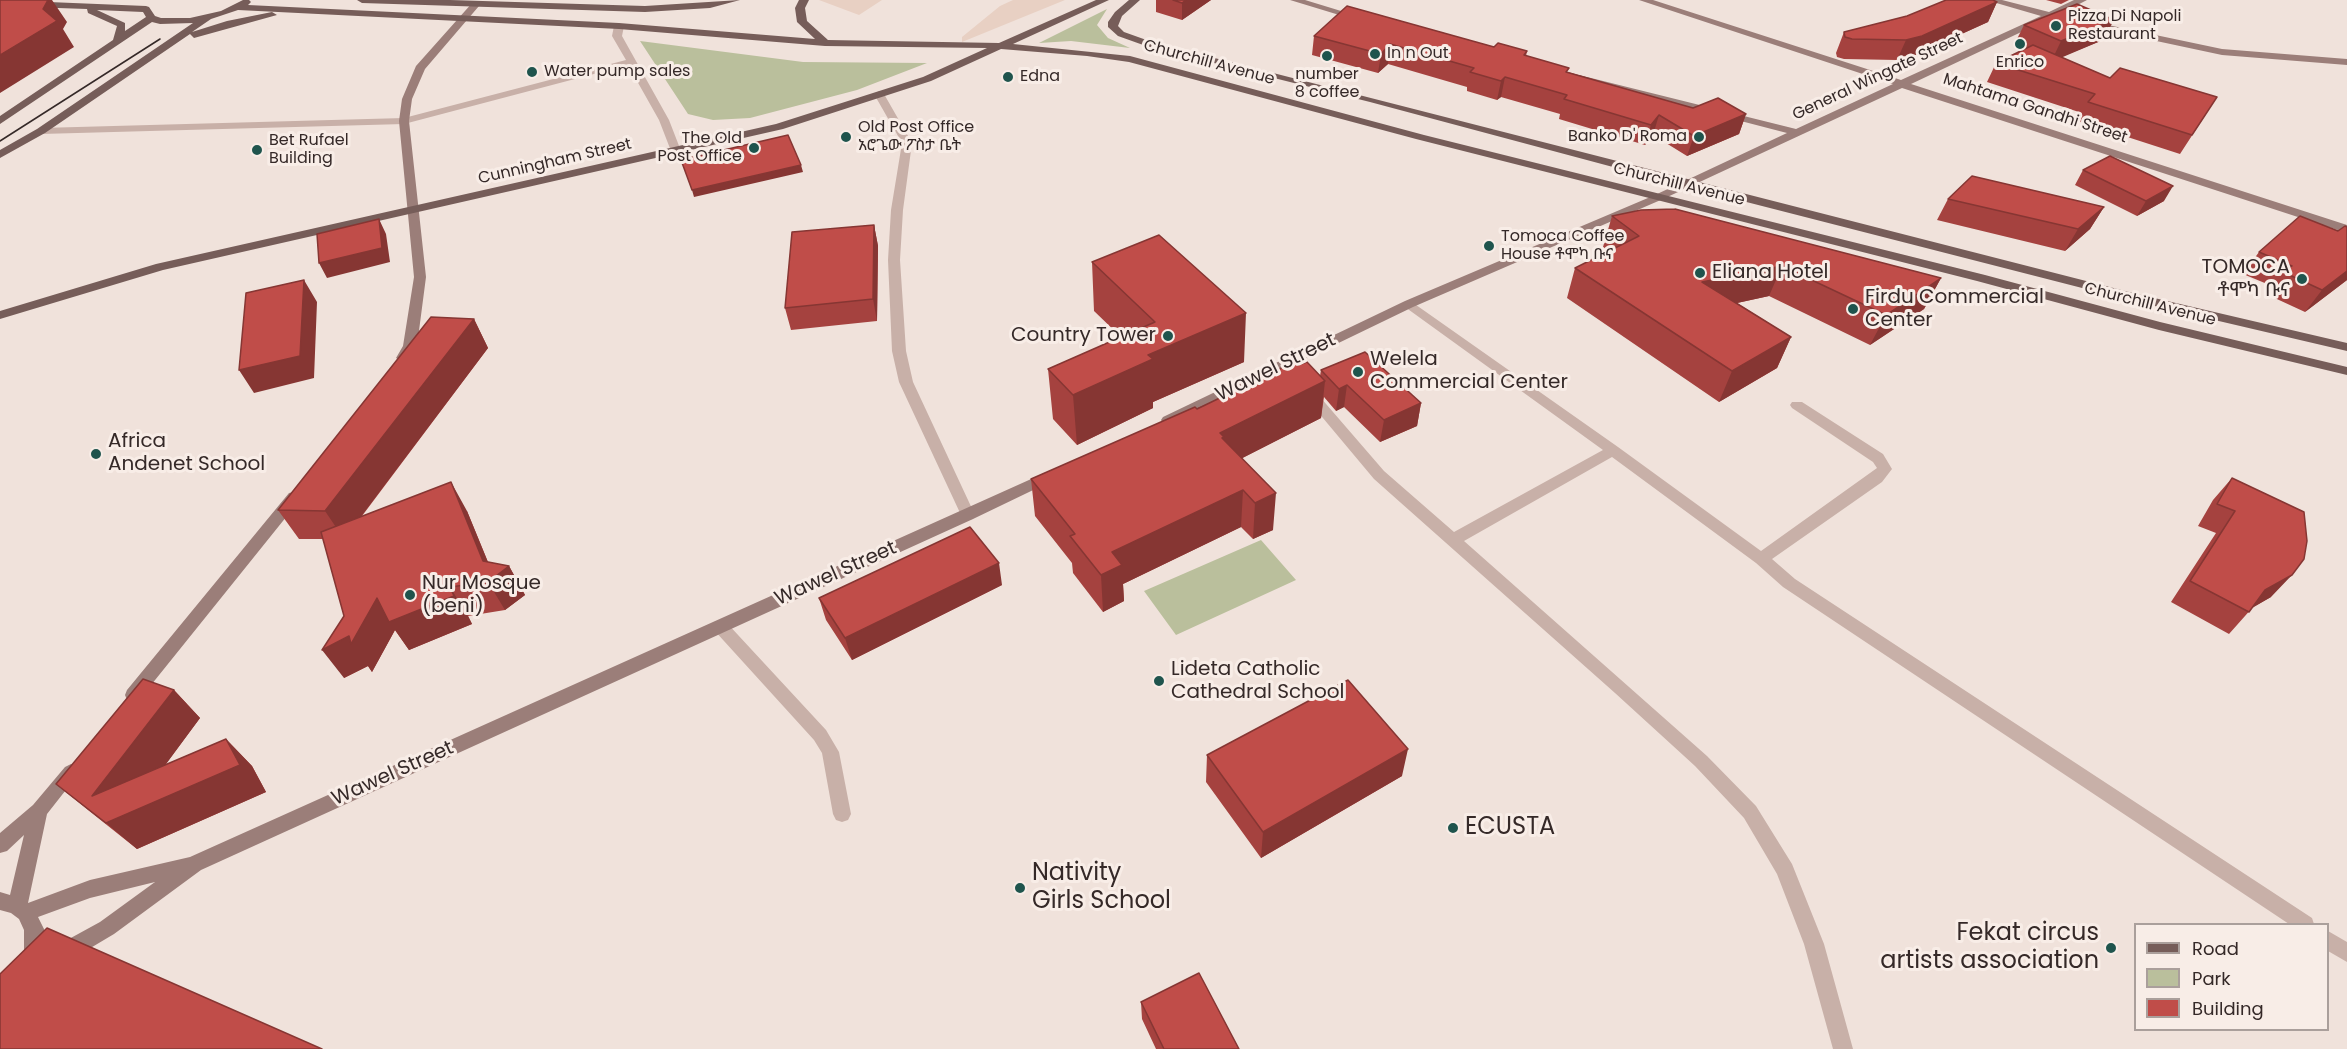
<!DOCTYPE html>
<html>
<head>
<meta charset="utf-8">
<style>
	body { margin:0 }
	#map { position:relative; width:2347px; height:1049px; overflow:hidden; background:#f0e2db; font-family:Poppins,sans-serif }
	canvas { display:block }
	.legend { position:absolute; left:2134px; top:923px; width:195px; height:108px; box-sizing:border-box; background:#f8ede7; border:2px solid #aa9f9b; margin:0; padding:8px 10px; list-style:none; font-size:18px; color:#352928 }
	.legend li { display:flex; align-items:center; gap:12px; height:30px }
	.legend b { width:30px; border:2px solid #aa9f9b }
</style>
</head>
<body>
<div id="map">
<canvas width="2347" height="1049"></canvas>
<ul class="legend">
<li><b style="height:8px;background:#765d59"></b>Road</li>
<li><b style="height:16px;background:#babf9c"></b>Park</li>
<li><b style="height:16px;background:#c04d49"></b>Building</li>
</ul>
</div>
<script>
const context = document.querySelector('canvas').getContext('2d');
context.lineJoin = 'round';
function fill(path, color) { context.fillStyle = color; context.fill(path, 'evenodd'); }
const toPath = rows => new Path2D(rows.map(r => 'M' + r).join(''));
function trace(path, color, width, dash) { context.strokeStyle = color; context.lineWidth = width; context.lineCap = dash ? 'butt' : 'round'; context.setLineDash(dash || []); context.stroke(path); }
function label(font, color, halo, rows, align = 'center') {
  context.font = font + ' Poppins,"Noto Sans Ethiopic",sans-serif'; context.lineWidth = 6; context.setLineDash([]); context.textBaseline = 'middle'; context.strokeStyle = halo; context.fillStyle = color; for (const [text, x, y, turn = 0] of rows) {
    context.save(); context.translate(x, y); context.rotate((+turn || 0) * Math.PI / 180); context.textAlign = isNaN(turn) ? turn : align; if (halo) context.strokeText(text, 0, 0); context.fillText(text, 0, 0); context.restore();
  }
}
fill(toPath([
	[1107,9,1097,25,1108,38,1130,48,1071,41,1039,43],
	[640,41,803,62,927,63,857,90,750,118,713,120,688,114],
	[1261,540,1296,580,1176,635,1144,591]
]), '#babf9c');
fill(toPath([
	[819,0,882,0,859,15],
	[1013,0,1065,0,962,42,962,37,1000,6]
]), '#e8d0c3');
fill(toPath([
	[619,23,624,26,622,36,669,120,681,151,680,153,672,153,671,151,659,120,628,65,404,124,41,134,36,131,41,128,404,118,626,60,612,36,614,26,619,23],
	[879,91,884,94,912,143,903,210,900,260,906,351,913,382,975,515,973,519,968,520,963,519,961,515,899,382,892,351,888,260,891,210,902,143,874,94,879,91],
	[1409,300,1618,447,1761,551,1877,468,1873,462,1792,408,1790,405,1792,402,1802,402,1883,454,1892,469,1882,482,1772,559,1795,579,2312,918,2314,924,2289,924,1783,587,1756,563,1612,457,1464,541,1707,756,1756,806,1792,864,1824,944,1853,1049,1833,1049,1804,944,1777,874,1744,818,1695,766,1615,693,1374,479,1302,393,1309,389,1314,390,1384,471,1454,532,1603,450,1405,307,1403,304,1409,300],
	[720,620,726,622,826,730,839,752,851,814,848,820,842,822,836,820,833,814,822,753,814,740,714,630,712,626,714,622,720,620],
	[2328,931,2347,942,2347,962,2328,951,2328,931]
]), '#c8b0a8');
fill(toPath([
	[1290,0,1305,0,1364,18,1359,21,1290,0],
	[1639,0,1653,0,1901,80,2041,16,1986,0,2002,0,2049,12,2074,0,2087,0,2058,15,2057,18,2051,18,1911,84,2347,225,2347,233,1902,88,1663,199,1413,307,1173,423,1163,423,1161,420,1163,417,1405,301,1655,195,1787,133,1579,79,1579,75,1796,129,1893,84,1639,0],
	[476,1,481,4,479,6,425,69,412,99,409,121,426,277,417,346,408,361,403,362,396,358,403,346,414,277,399,121,402,99,416,66,473,2,476,1],
	[2089,21,2222,49,2347,59,2347,65,2222,55,2086,26,2084,24,2089,21],
	[1049,471,1054,472,1056,476,1054,480,973,519,201,870,114,934,72,959,65,961,58,959,55,952,58,945,100,922,155,882,90,898,38,917,44,929,44,950,37,967,30,969,23,967,20,960,24,950,24,930,19,919,11,913,0,910,0,892,10,895,24,835,7,851,0,853,0,833,33,805,65,767,71,764,77,767,80,772,47,814,28,903,90,880,190,857,1049,471],
	[294,492,301,497,299,501,139,700,133,702,127,700,125,695,127,690,289,493,294,492]
]), '#9b7e79');
fill(toPath([
	[0,0,146,6,149,7,155,16,161,18,190,18,221,11,243,0,249,0,251,2,248,5,619,23,815,39,797,22,795,8,799,0,809,0,805,8,807,21,828,40,999,43,1096,0,1109,0,1013,44,1130,56,1424,135,1985,275,2160,322,2347,367,2347,375,2159,330,1977,281,1416,139,1129,62,1087,56,1001,49,931,81,783,129,163,270,0,319,0,311,156,264,776,124,923,77,987,48,825,46,619,29,238,10,211,19,192,32,227,21,272,12,277,15,194,38,190,34,45,133,0,158,0,150,37,129,193,23,160,24,152,22,0,124,0,116,113,40,117,26,88,13,87,9,0,6,0,0],
	[97,10,143,12,146,17,125,31,125,23,97,10],
	[357,0,450,0,645,6,740,0,710,8,645,12,362,3,357,0],
	[1129,0,1140,0,1122,16,1118,26,1124,32,1152,42,2133,293,2347,343,2347,351,2129,300,1684,186,1370,102,1146,46,1118,36,1108,27,1108,22,1115,12,1129,0]
]), '#765d59');
trace(toPath([
	[0,141,160,39]
]), '#352928', 1.5);
fill(toPath([
	[1156,0,1211,0,1182,20,1156,12],
	[2046,0,2069,0,2061,4],
	[1997,2,1988,22,1913,56,1897,60,1844,59,1837,57,1836,53,1844,32],
	[2024,25,2103,40,2061,57,2110,78,2217,97,2180,154,2078,121,2082,113,1987,82,1996,63,2024,50,2014,45],
	[1314,36,1494,47,1527,51,1526,56,1568,72,1693,108,1746,114,1739,134,1687,156,1653,135,1645,145,1559,119,1560,114,1501,97,1497,100,1467,91,1467,87,1388,64,1378,73,1312,55],
	[2083,170,2164,201,2137,216,2075,185],
	[1948,199,2104,207,2090,229,2065,251,1937,220],
	[1612,216,1941,278,1924,309,1870,345,1769,296,1737,303,1791,337,1777,368,1719,402,1567,298,1575,268,1609,251,1603,247],
	[874,225,878,246,877,321,791,330,785,308],
	[2347,227,2347,280,2305,312,2266,294,2272,286,2243,274,2259,252,2338,231],
	[1092,262,1244,362,1153,402,1153,408,1077,445,1053,419,1048,369,1121,337,1094,311],
	[474,319,488,348,362,516,467,511,488,562,509,566,525,595,505,610,468,616,472,624,409,650,395,630,372,672,368,666,344,678,344,616,323,539,299,539,278,510],
	[1298,365,1320,376,1321,370,1421,403,1417,426,1380,442,1344,407,1336,411,1324,397,1321,418,1242,458,1273,530,1253,539,1241,527,1123,584,1124,601,1103,612,1073,573,1072,563,1035,516,1031,479],
	[2232,478,2271,597,2253,607,2229,634,2171,602,2216,533,2198,526,2213,500],
	[1002,585,852,660,826,620,819,598],
	[174,690,200,718,165,765,226,739,252,766,266,792,137,849,88,810,56,784],
	[1207,755,1402,776,1261,858,1206,782],
	[1141,1002,1239,1049,1156,1049,1142,1019]
]), '#a5423f');
fill(toPath([
	[48,0,52,0,67,22,63,29,74,47,0,93,0,55,43,9],
	[1186,0,1211,0,1182,20,1182,3],
	[1997,2,1988,22,1913,56,1897,60,1906,40],
	[2114,20,2103,40,2051,62,2061,41],
	[1390,44,1388,64,1378,73,1381,54],
	[1505,77,1501,97,1497,100,1501,81],
	[1746,114,1739,134,1687,156,1694,136],
	[1659,115,1653,135,1645,145,1651,125],
	[801,165,803,172,694,197,692,190],
	[2173,186,2164,201,2137,216,2146,201],
	[2104,207,2090,229,2065,251,2078,229],
	[379,219,386,234,390,262,327,278,319,263],
	[874,225,878,246,877,321,873,299],
	[1782,266,1769,296,1691,313,1702,282],
	[2347,271,2347,280,2305,312,2322,290],
	[1941,278,1924,309,1870,345,1886,315],
	[304,280,317,302,314,378,254,393,239,370],
	[1246,313,1244,362,1153,402,1153,408,1077,445,1073,395,1148,355],
	[474,319,488,348,344,539,325,511],
	[1791,337,1777,368,1719,402,1732,371],
	[1325,381,1321,418,1223,468,1220,433],
	[1347,385,1344,407,1336,411,1339,389],
	[1421,403,1417,426,1380,442,1384,420],
	[451,482,467,511,494,577,509,566,525,595,505,610,488,582,483,561],
	[1243,490,1241,527,1123,584,1124,601,1103,612,1101,575,1112,552],
	[1276,493,1273,530,1253,539,1255,503],
	[999,563,1002,585,852,660,845,638],
	[2292,575,2271,597,2247,611,2265,590],
	[450,587,468,616,472,624,409,650,395,630,372,672,368,666,344,678,322,650,377,598],
	[174,690,200,718,130,813,226,739,252,766,266,792,137,849,106,823,92,796],
	[1408,749,1402,776,1261,858,1263,832]
]), '#863633');
const building = toPath([
	[0,0,48,0,43,9,57,21,0,55,0,0],
	[1173,0,1186,0,1182,3,1173,0],
	[1946,0,1993,0,1997,2,1922,36,1906,40,1852,39,1845,37,1844,32,1907,16,1946,0],
	[2077,4,2114,20,2061,41,2024,25,2077,4],
	[1347,6,1494,47,1498,43,1527,51,1524,55,1569,68,1566,72,1693,108,1718,98,1746,114,1694,136,1659,115,1651,125,1564,99,1567,95,1505,77,1501,81,1470,72,1474,68,1390,44,1381,54,1314,36,1347,6],
	[2033,45,2110,78,2120,68,2217,97,2192,135,2088,102,2095,94,1996,63,2033,45],
	[788,135,801,165,692,190,681,160,788,135],
	[2110,156,2173,186,2146,201,2083,170,2110,156],
	[1972,176,2104,207,2078,229,1948,199,1972,176],
	[1675,209,1941,278,1886,315,1782,266,1702,282,1791,337,1732,371,1575,268,1639,236,1612,216,1641,210,1675,209],
	[2300,216,2338,231,2345,226,2347,227,2347,271,2322,290,2283,272,2292,266,2259,252,2300,216],
	[379,219,382,248,319,263,317,234,379,219],
	[874,225,873,299,785,308,792,232,874,225],
	[1159,235,1246,313,1148,355,1153,359,1073,395,1048,369,1155,322,1092,262,1159,235],
	[304,280,300,356,239,370,246,293,304,280],
	[431,317,474,319,325,511,278,510,431,317],
	[1365,352,1421,403,1384,420,1347,385,1339,389,1321,370,1365,352],
	[1294,362,1298,365,1307,362,1325,381,1220,433,1224,437,1222,438,1276,493,1255,503,1243,490,1112,552,1122,565,1101,575,1070,536,1075,534,1031,479,1195,407,1197,409,1294,362],
	[2232,478,2304,512,2307,541,2304,559,2292,575,2265,590,2249,612,2190,581,2235,511,2217,504,2232,478],
	[451,482,483,561,509,566,488,582,450,587,454,596,389,622,377,598,351,644,349,636,322,650,344,616,321,532,451,482],
	[970,527,999,563,845,638,819,598,970,527],
	[143,679,174,690,92,796,226,739,240,765,106,823,56,784,143,679],
	[1348,680,1408,749,1263,832,1207,755,1348,680],
	[47,928,322,1049,0,1049,0,974,47,928],
	[1199,973,1239,1049,1164,1049,1141,1002,1199,973]
]);
fill(building, '#c04d49');
trace(building, '#863633', 1.5);
for (const [x, y, r, color] of [
	[2056,26,6,"#1f544d"],
	[2020,44,6,"#1f544d"],
	[1375,54,6,"#1f544d"],
	[1327,56,6,"#1f544d"],
	[532,72,6,"#1f544d"],
	[1008,77,6,"#1f544d"],
	[846,137,6,"#1f544d"],
	[1699,137,6,"#1f544d"],
	[754,148,6,"#1f544d"],
	[257,150,6,"#1f544d"],
	[1489,246,6,"#1f544d"],
	[1700,273,6,"#1f544d"],
	[2302,279,6,"#1f544d"],
	[1853,309,6,"#1f544d"],
	[1168,336,6,"#1f544d"],
	[1358,372,6,"#1f544d"],
	[96,454,6,"#1f544d"],
	[410,595,6,"#1f544d"],
	[1159,681,6,"#1f544d"],
	[1453,828,6,"#1f544d"],
	[1020,888,6,"#1f544d"],
	[2111,948,6,"#1f544d"]
]) { const dot = new Path2D(); dot.arc(x, y, r, 0, 2 * Math.PI); context.fillStyle = color; context.fill(dot); trace(dot, '#f8ede7', 2); }
label('16px', '#352928', '#f8ede7', [
	["Pizza Di Napoli",2068,17],
	["Restaurant",2068,35],
	["In n Out",1387,54],
	["Enrico",2020,63,"center"],
	["Water pump sales",544,72],
	["number",1327,75,"center"],
	["8 coffee",1327,93,"center"],
	["Edna",1020,77],
	["Old Post Office",858,128],
	["አሮጌው ፖስታ ቤት",858,146],
	["Banko D' Roma",1687,137,"right"],
	["The Old",742,139,"right"],
	["Post Office",742,157,"right"],
	["Bet Rufael",269,141],
	["Building",269,159],
	["Tomoca Coffee",1501,237],
	["House ቶሞካ ቡና",1501,255]
], 'left');
label('16px', '#352928', '#f8ede7', [
	["Churchill Avenue",1209,63,15],
	["General Wingate Street",1878,77,-25],
	["Mahtama Gandhi Street",2035,109,18],
	["Cunningham Street",555,162,-13],
	["Churchill Avenue",1679,185,14],
	["Churchill Avenue",2150,305,14]
]);
label('20px', '#352928', '#f8ede7', [
	["TOMOCA",2290,268,"right"],
	["ቶሞካ ቡና",2290,291,"right"],
	["Eliana Hotel",1712,273],
	["Firdu Commercial",1865,298],
	["Center",1865,321],
	["Country Tower",1156,336,"right"],
	["Welela",1370,360],
	["Commercial Center",1370,383],
	["Africa",108,442],
	["Andenet School",108,465],
	["Nur Mosque",422,584],
	["(beni)",422,607],
	["Lideta Catholic",1171,670],
	["Cathedral School",1171,693]
], 'left');
label('20px', '#352928', '#f8ede7', [
	["Wawel Street",1276,368,-26],
	["Wawel Street",836,574,-24],
	["Wawel Street",393,774,-24]
]);
label('24px', '#352928', '#f8ede7', [
	["ECUSTA",1465,828],
	["Nativity",1032,874],
	["Girls School",1032,902],
	["Fekat circus",2099,934,"right"],
	["artists association",2099,962,"right"]
], 'left');
</script>
</body>
</html>
